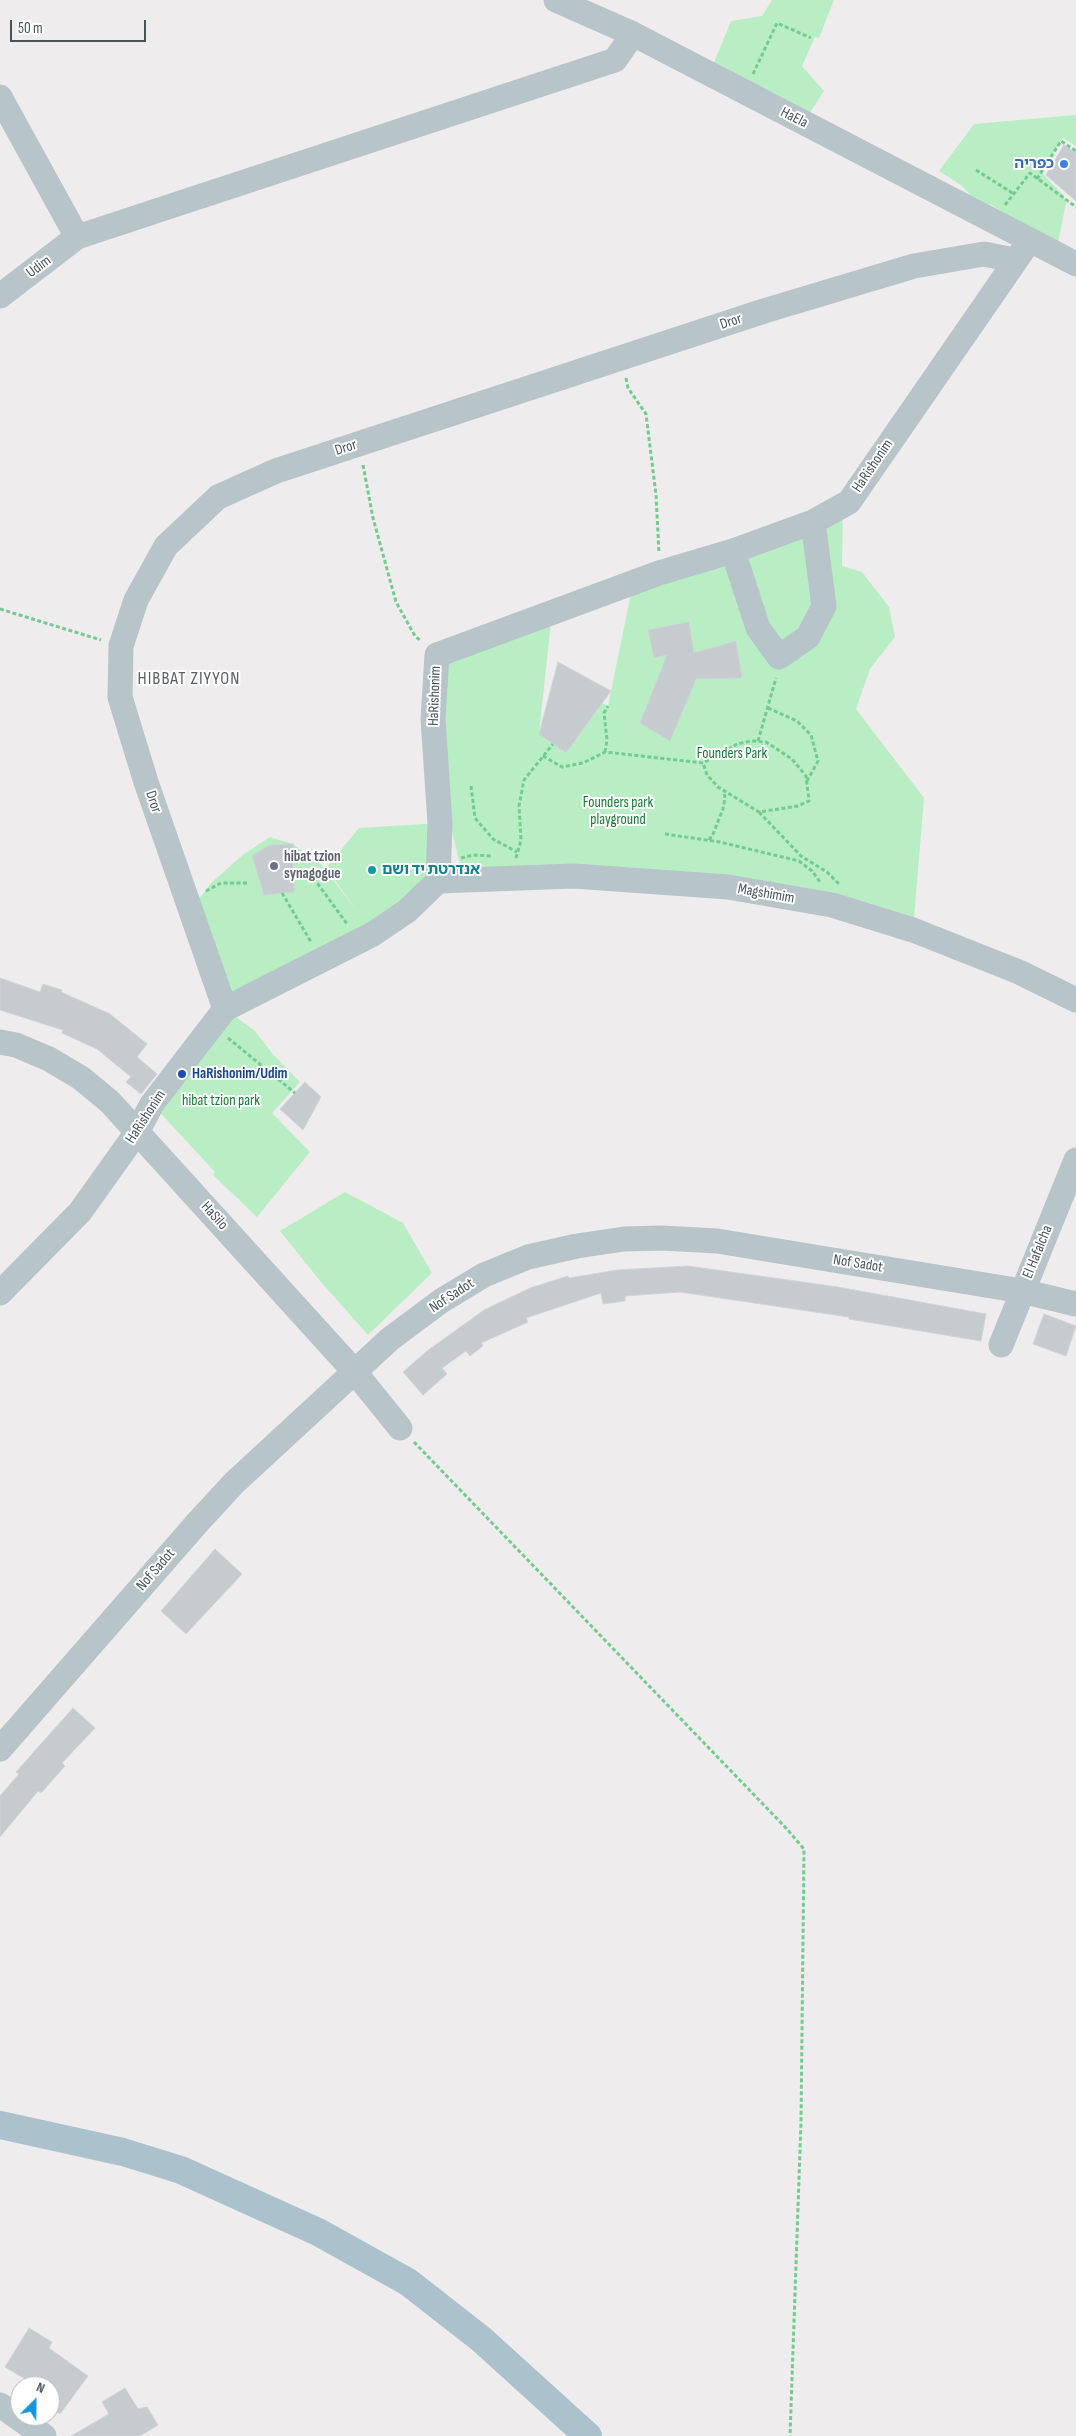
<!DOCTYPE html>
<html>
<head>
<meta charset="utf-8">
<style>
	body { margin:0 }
	#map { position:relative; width:1076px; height:2436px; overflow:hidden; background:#efeced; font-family:"Sofia Sans Condensed",sans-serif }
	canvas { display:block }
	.north { position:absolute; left:10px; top:2376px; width:50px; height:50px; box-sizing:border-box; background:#fff; border:1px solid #b5bbbd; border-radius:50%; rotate:23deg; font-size:14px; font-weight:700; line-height:20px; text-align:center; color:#45545a }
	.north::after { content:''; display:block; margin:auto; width:18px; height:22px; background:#1893dd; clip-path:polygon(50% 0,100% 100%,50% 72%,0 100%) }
	.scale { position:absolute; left:10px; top:20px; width:136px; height:22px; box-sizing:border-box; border:2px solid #45545a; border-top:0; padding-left:6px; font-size:15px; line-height:18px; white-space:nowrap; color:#45545a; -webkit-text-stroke:4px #fff; paint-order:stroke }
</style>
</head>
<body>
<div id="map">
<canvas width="1076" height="2436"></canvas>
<div class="north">N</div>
<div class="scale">50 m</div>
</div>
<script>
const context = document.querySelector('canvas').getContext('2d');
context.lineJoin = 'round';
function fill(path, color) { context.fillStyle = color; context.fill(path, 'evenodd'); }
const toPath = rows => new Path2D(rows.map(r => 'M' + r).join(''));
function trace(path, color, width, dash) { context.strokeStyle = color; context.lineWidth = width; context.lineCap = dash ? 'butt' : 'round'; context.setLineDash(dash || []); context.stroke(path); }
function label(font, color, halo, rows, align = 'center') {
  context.font = font + ' "Sofia Sans Condensed","Noto Sans Hebrew",sans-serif'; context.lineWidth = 4; context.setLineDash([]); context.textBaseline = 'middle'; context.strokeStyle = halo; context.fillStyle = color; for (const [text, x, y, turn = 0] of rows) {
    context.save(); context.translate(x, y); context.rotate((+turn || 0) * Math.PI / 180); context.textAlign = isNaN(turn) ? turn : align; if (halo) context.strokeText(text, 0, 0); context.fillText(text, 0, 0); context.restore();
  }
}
fill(toPath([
	[772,0,834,0,819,38,815,37,802,66,824,91,807,117,713,65,731,21,762,16],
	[1076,115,1076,146,1063,138,1041,172,1064,196,1066,203,1057,248,990,204,985,210,961,185,939,171,974,124],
	[843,505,842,566,862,572,889,607,895,637,870,669,856,709,924,798,913,930,812,893,461,868,435,763,437,655,552,612,539,734,566,753,602,703,608,706,633,583],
	[440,823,438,881,373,934,222,1000,196,903,212,882,244,854,270,837,293,844,321,864,357,911,326,868,359,828],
	[225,1009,255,1031,272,1053,300,1082,272,1113,310,1152,257,1217,213,1175,215,1172,152,1104],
	[345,1192,403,1223,432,1273,368,1335,321,1282,280,1231]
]), '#b9eec4');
const building = toPath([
	[1064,145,1076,153,1076,201,1046,175,1064,145],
	[689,622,694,653,736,641,742,678,696,679,670,741,640,723,667,655,654,658,648,630,689,622],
	[558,662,611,691,566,753,539,734,558,662],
	[293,844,294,892,264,895,252,856,269,845,293,844],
	[0,978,40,992,43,984,62,990,61,992,110,1014,147,1044,137,1057,157,1074,141,1094,126,1082,131,1077,97,1049,62,1033,63,1030,0,1010,0,978],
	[305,1082,321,1097,303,1130,280,1109,305,1082],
	[688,1266,838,1287,986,1314,981,1341,849,1319,849,1317,680,1292,625,1296,625,1301,603,1304,601,1293,526,1318,528,1322,481,1343,483,1346,470,1356,466,1351,442,1368,447,1374,423,1395,403,1372,427,1351,484,1310,530,1288,568,1276,569,1278,617,1270,688,1266],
	[1044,1314,1076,1326,1066,1356,1033,1344,1044,1314],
	[215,1549,242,1574,186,1634,161,1611,215,1549],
	[73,1708,95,1728,62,1763,65,1766,41,1793,38,1791,0,1837,0,1796,19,1774,16,1772,73,1708],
	[29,2328,52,2342,49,2348,88,2376,60,2414,50,2407,50,2386,37,2386,5,2367,29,2328],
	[125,2388,138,2409,147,2407,158,2425,140,2436,71,2436,109,2414,102,2402,125,2388]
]);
fill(building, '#c6cbcf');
trace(building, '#d0d4d8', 1);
trace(toPath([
	[753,74,777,23,811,38],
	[976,170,1014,194],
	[1037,179,1061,141,1076,151],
	[1005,205,1030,173,1076,207],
	[626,378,628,388,646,414,656,495,659,553],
	[363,465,373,518,396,602,415,636,421,641],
	[0,609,101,640],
	[768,708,797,721,811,735,818,761,807,781],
	[758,741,776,678],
	[605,752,607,740,604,713,608,706],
	[543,756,562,767,583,763,605,752,703,763,737,744,751,741,766,742,792,759,806,776,809,801,798,806,759,812,718,787,707,775,703,763],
	[471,786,475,818,493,839,517,852],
	[759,812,801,856,827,872,840,885],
	[665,834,720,842,799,861,812,871,820,882],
	[709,840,713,834,723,809,725,798,724,790],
	[461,858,473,855,492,856],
	[516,858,521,840,519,806,524,780,553,744],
	[294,875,305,876,315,880,347,924],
	[206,891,221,883,249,883],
	[282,893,311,942],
	[228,1038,295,1093],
	[414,1442,786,1828,804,1849,801,2122,790,2436]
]), '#71cc8e', 3, [4, 2.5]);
trace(toPath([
	[556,0,633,34,1076,264],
	[0,97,77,237,615,60,633,34],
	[0,296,77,237],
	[733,551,758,628,779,657,808,637,824,606,813,522],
	[438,881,574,876,728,887,832,905,913,930,1019,972,1076,1000],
	[225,1009,146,782,120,697,121,646,136,600,166,546,218,497,276,471,764,311,914,266,984,254,1014,260],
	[0,1042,16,1045,49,1059,81,1078,110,1102,354,1371,400,1428],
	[0,1293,80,1212,137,1132,152,1104,225,1009,373,934,407,911,438,881,440,823,433,719,437,655,659,573,733,551,813,522,849,502,1030,240],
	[1001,1345,1076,1160],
	[0,1749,198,1522,234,1483,390,1339,441,1301,484,1275,528,1257,577,1246,624,1239,662,1238,717,1241,1022,1291,1076,1304],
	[0,2405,44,2436]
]), '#b7c4ca', 25);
trace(toPath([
	[0,2125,123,2152,181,2170,318,2232,408,2282,481,2339,588,2436]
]), '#abc2cc', 28);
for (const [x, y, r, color] of [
	[1064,164,5,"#3f7fe0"],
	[274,866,5,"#6b7280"],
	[372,870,5,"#0f9aa8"],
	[182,1074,5,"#1a4fb4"]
]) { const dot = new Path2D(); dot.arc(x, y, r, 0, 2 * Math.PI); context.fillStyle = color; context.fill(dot); trace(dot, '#fff', 2); }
label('15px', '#45545a', '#fff', [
	["HaEla",794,118,27],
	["Udim",39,267,-37],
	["Dror",731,322,-18],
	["Dror",346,448,-18],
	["HaRishonim",873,466,-56],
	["HaRishonim",435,696,-88],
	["Dror",153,802,71],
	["Magshimim",766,894,10],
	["HaRishonim",146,1117,-57],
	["HaSilo",214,1216,48],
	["El Hafalcha",1038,1252,-68],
	["Nof Sadot",858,1264,9],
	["Nof Sadot",452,1296,-33],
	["Nof Sadot",156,1570,-49]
]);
label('bold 15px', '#366cbe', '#fff', [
	["כפריה",1054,164]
], 'right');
label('15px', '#167a35', '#fff', [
	["Founders Park",732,754],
	["Founders park",618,803],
	["playground",618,820],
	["hibat tzion park",221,1101]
]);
label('bold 15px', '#5b616d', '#fff', [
	["hibat tzion",284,857],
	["synagogue",284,874]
], 'left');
label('bold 15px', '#0d838f', '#fff', [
	["אנדרטת יד ושם",382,870]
], 'left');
label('bold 15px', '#164399', '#fff', [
	["HaRishonim/Udim",192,1074]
], 'left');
context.letterSpacing = '1px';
label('18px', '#595e61', '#fff', [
	["HIBBAT ZIYYON",189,679]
]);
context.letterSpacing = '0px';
</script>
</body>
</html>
